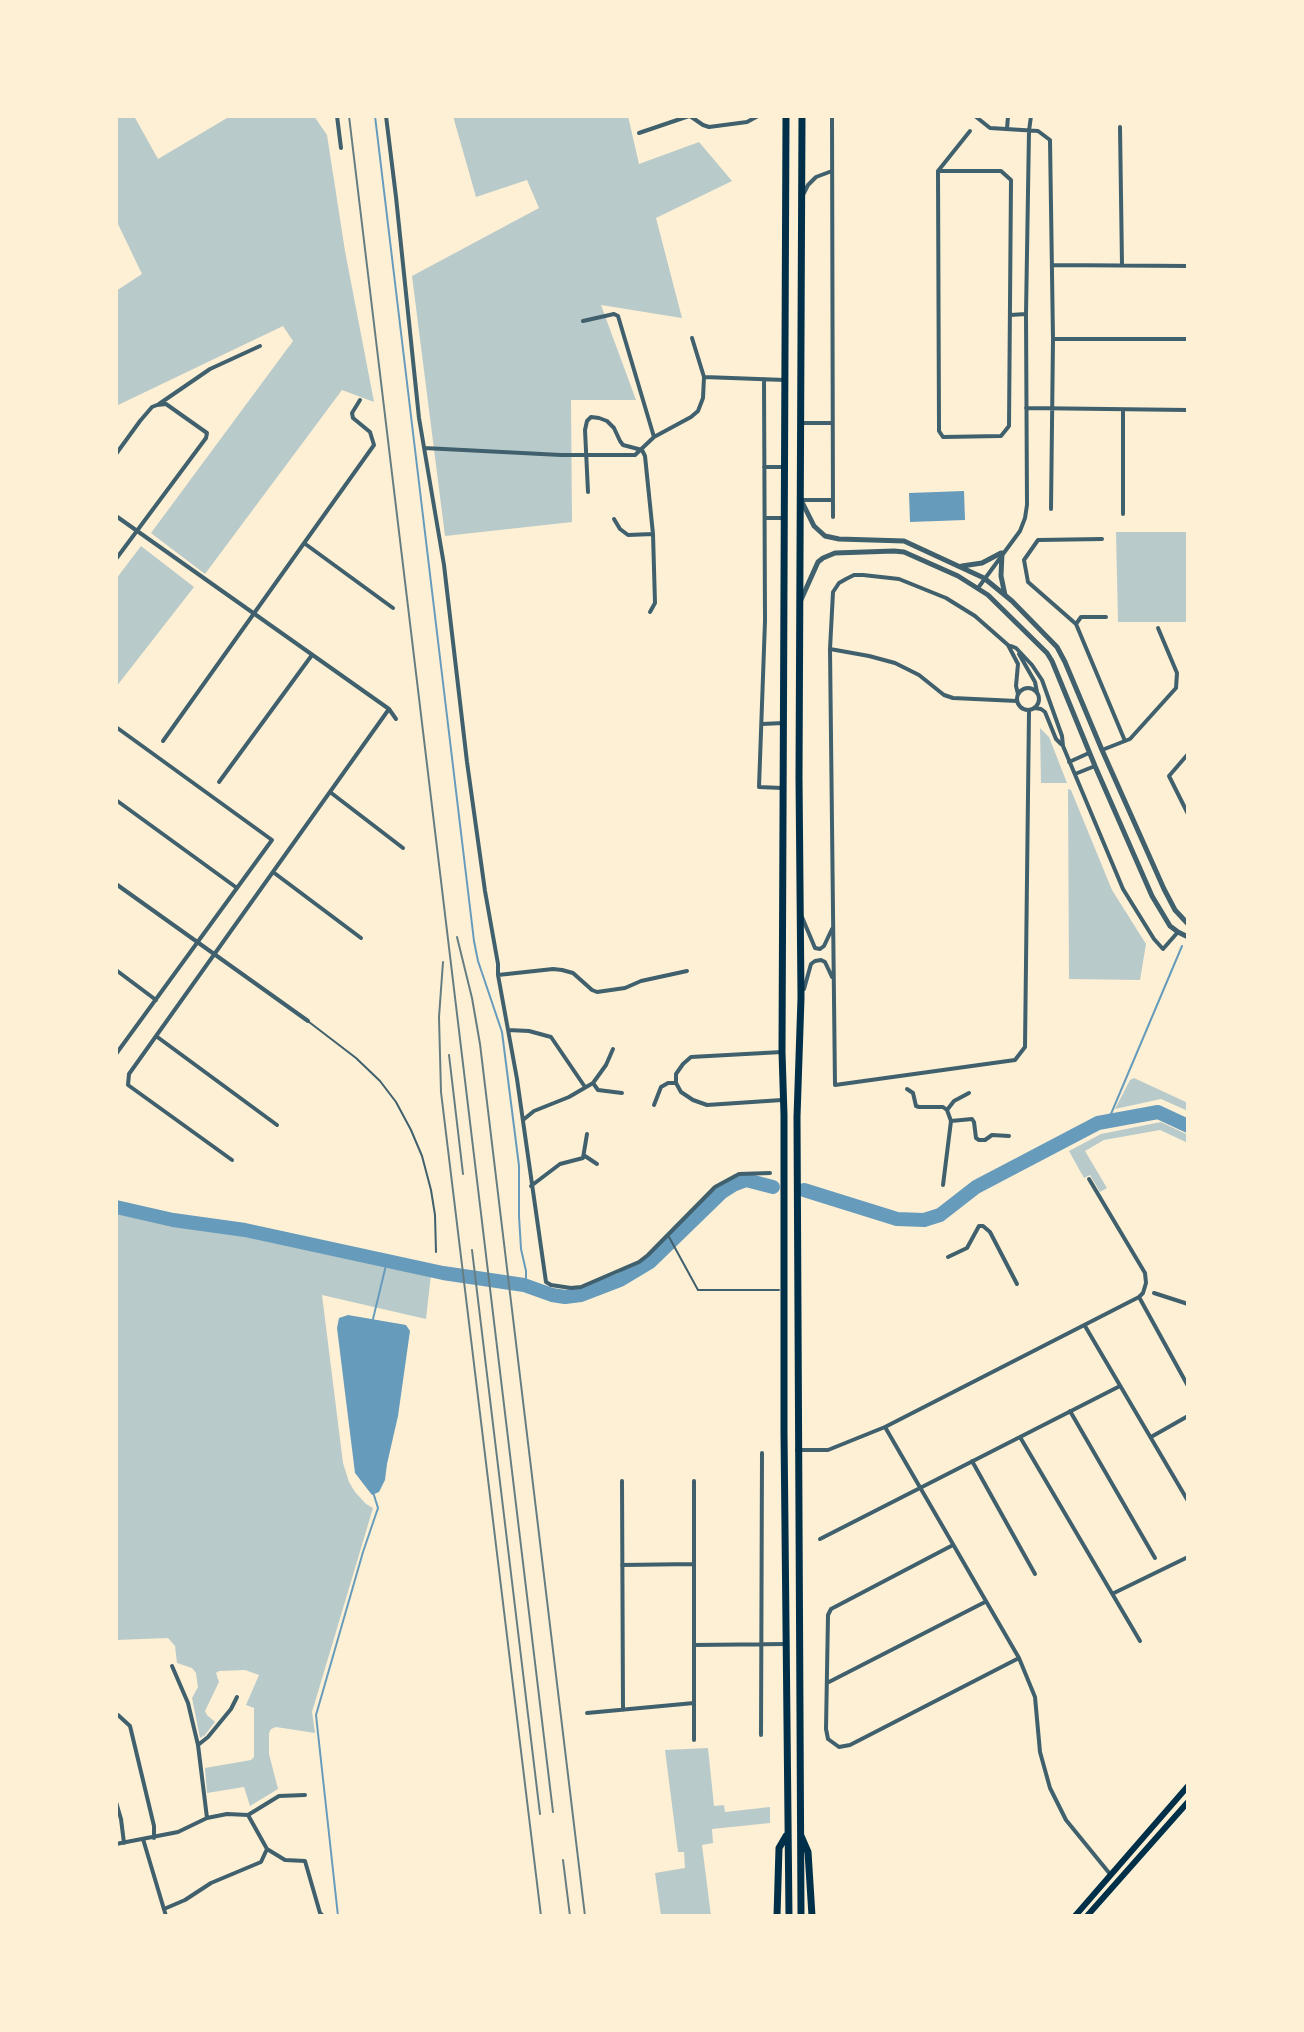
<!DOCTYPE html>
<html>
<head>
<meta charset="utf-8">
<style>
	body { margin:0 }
	#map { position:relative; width:1304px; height:2032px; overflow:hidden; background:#fdf0d5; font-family:Manrope,sans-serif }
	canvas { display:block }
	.frame { position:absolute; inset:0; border:118px solid #fdf0d5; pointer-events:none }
</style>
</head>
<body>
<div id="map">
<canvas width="1304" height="2032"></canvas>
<div class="frame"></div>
</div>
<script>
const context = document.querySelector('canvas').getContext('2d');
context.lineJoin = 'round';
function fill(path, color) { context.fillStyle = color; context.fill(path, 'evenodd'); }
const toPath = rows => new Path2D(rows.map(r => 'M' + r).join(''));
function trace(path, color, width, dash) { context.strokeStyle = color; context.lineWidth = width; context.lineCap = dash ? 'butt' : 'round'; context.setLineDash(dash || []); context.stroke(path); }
fill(toPath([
	[116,116,134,116,158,159,227,118,227,116,314,116,327,135,345,251,374,402,342,390,205,574,151,533,293,341,283,326,116,406,116,291,142,274,116,220],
	[453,116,628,116,639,164,699,142,732,181,656,218,682,318,601,305,636,400,571,400,572,522,445,536,412,276,539,208,527,180,476,197],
	[1116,532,1188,532,1188,622,1118,622],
	[141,546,194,587,116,687,116,579],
	[1040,728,1049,737,1067,783,1041,783],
	[1068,789,1071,790,1112,890,1146,944,1140,980,1069,979],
	[1134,1078,1188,1103,1188,1111,1161,1099,1115,1109,1130,1080],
	[1161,1122,1188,1135,1188,1143,1160,1130,1104,1140,1085,1151,1107,1188,1100,1192,1090,1175,1084,1178,1069,1151,1101,1134],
	[116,1210,193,1225,243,1233,431,1274,426,1319,322,1295,343,1463,349,1482,355,1492,366,1504,373,1508,312,1712,315,1733,276,1727,271,1729,269,1733,269,1754,278,1789,250,1806,244,1787,207,1793,205,1768,251,1760,254,1757,254,1708,246,1705,259,1675,245,1670,219,1671,216,1673,219,1682,205,1711,207,1715,215,1722,205,1735,200,1738,192,1698,198,1687,196,1673,192,1668,177,1663,175,1646,168,1638,116,1640],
	[708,1748,714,1806,724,1805,725,1812,770,1807,770,1823,712,1829,713,1843,702,1845,711,1916,661,1916,655,1873,685,1868,684,1852,678,1852,665,1750]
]), '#b9caca');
fill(toPath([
	[964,491,965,520,910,522,909,493],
	[348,1315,406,1325,410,1331,398,1416,387,1464,385,1480,379,1492,372,1495,355,1473,337,1328,339,1318]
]), '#669bbc');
trace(toPath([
	[375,116,474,941,478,961,502,1032,519,1166,519,1216,521,1249,526,1271,526,1281,524,1285],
	[1108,1121,1182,946],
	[373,1319,387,1261],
	[338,1916,316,1715,363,1552,378,1508,373,1492]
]), '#669bbc', 2);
trace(toPath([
	[804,1190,897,1219,924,1220,940,1215,976,1187,1098,1123,1158,1112,1188,1126],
	[116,1207,173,1220,245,1230,443,1273,524,1285,552,1295,565,1297,581,1295,620,1280,650,1262,722,1192,733,1185,746,1180,773,1187]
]), '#669bbc', 14);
trace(toPath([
	[309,1022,356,1058,380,1081,396,1102,411,1130,422,1156,431,1190,435,1215,436,1252],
	[669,1237,698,1290,779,1290]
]), '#3f606c', 2);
trace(toPath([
	[337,116,341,148],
	[386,116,396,197,419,418,444,565,467,762,485,891,498,964,498,975,517,1079,546,1282,551,1285,571,1288,581,1287,639,1262,648,1255,715,1187,739,1174,770,1173],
	[690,116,703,125,709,127,747,122,758,116],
	[832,116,833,517],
	[975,116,990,128,1038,131,1050,140,1053,339,1051,509],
	[1120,127,1122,265],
	[1007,129,1008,116],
	[639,133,689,116],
	[938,171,1001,171,1011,180,1009,426,1001,436,943,437,939,431,938,171,970,131],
	[804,193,808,185,816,177,832,171],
	[1052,265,1188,266],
	[1010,315,1026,314],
	[583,321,614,314,618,316,654,437],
	[1053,339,1188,339],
	[704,377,785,380],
	[764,379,765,621,759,787,782,788],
	[159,404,210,369,260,346],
	[1026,408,1188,410],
	[801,423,832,423],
	[424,448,561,455,635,455,654,437,691,417,698,411,703,398,704,377,692,338],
	[116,454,140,421,152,407,157,405,166,404,207,433,206,438,116,559],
	[764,467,785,467],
	[588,492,585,430,587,421,591,417,599,418,607,421,614,428,620,441,623,445,642,450,645,456,653,534,655,603,650,612],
	[801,500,833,500],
	[1123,514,1123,410],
	[116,516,389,709,396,719],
	[765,518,785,518],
	[614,519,620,529,628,535,653,534],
	[1102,539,1038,540,1024,560,1028,582,1076,624,1125,741],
	[304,543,393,608],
	[978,588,1020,531,1025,518,1027,505,1026,314,1029,131,1031,116],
	[1076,624,1081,617,1106,617],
	[1011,646,1016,648,1032,665,1042,680,1062,736,1063,746,1123,889,1154,939,1163,949,1178,932],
	[830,649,869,656,895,663,919,675,944,695,953,698,1017,701],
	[1019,654,1035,682,1037,692],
	'1017 699a11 11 0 1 1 22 0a11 11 0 1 1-22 0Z',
	[1018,694,1016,686,1018,664,1008,645,975,616,946,598,899,579,863,575,854,575,846,579,839,583,833,592,830,649,835,1085,1015,1060,1025,1047,1029,711],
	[1035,708,1041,709,1045,712,1056,739,1061,744],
	[762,724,783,723],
	[116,727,272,840,116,1054],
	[163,741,374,445,370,432,353,418,352,413,360,400],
	[1102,750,1130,739,1176,688,1177,673,1158,628],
	[1188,754,1169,776,1188,814],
	[1069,762,1089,753],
	[1075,774,1095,766],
	[219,782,312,655],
	[330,792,403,848],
	[116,800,237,888],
	[273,872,361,938],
	[116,884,308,1021],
	[802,917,815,948,820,949,824,946,832,929],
	[116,970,156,1000],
	[498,975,553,969,562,970,573,973,592,990,597,992,625,988,641,981,687,971],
	[804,989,811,964,815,961,821,960,825,962,832,977],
	[508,1030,529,1031,551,1037,585,1087],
	[156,1036,277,1125],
	[782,1052,691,1057,683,1064,676,1074,676,1083,681,1092,693,1100,707,1105,782,1100],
	[1188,1055,1188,1058],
	[593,1083,598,1090,622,1093],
	[907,1089,913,1093,916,1106,919,1107,943,1107,947,1110,951,1121,972,1119,974,1122,976,1138,979,1140,985,1140,992,1135,1009,1136],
	[654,1105,661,1087,668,1083,676,1083],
	[947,1110,954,1101,969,1093],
	[523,1120,534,1111,569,1097,593,1083,606,1065,613,1049],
	[585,1156,597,1164],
	[232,1160,128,1085,129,1074,389,709],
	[1089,1179,1145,1273,1146,1283,1143,1293,1139,1297],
	[943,1185,951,1121],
	[531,1186,560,1164,583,1158,587,1134],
	[948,1257,967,1248,979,1226,983,1226,990,1232,1017,1284],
	[1154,1293,1188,1304],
	[1139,1297,1188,1386],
	[1085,1326,1188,1501],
	[1070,1411,1155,1558],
	[885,1427,1019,1658,1035,1697,1040,1752,1050,1788,1066,1820,1110,1874],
	[1020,1437,1140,1641],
	[1151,1437,1188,1416],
	[797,1450,828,1450,885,1427,1139,1297],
	[972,1461,1035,1574],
	[622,1481,623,1710],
	[694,1481,694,1740],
	[820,1539,1120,1386],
	[953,1545,831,1609,828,1615,826,1729,828,1739,839,1747,850,1745,1019,1658],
	[622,1565,694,1564],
	[1114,1593,1188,1557],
	[694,1645,786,1644],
	[172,1666,188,1703,198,1745,207,1818],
	[827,1683,985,1602],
	[587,1713,694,1703],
	[118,1715,130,1726,154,1826,154,1838],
	[761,1735,762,1453],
	[198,1745,208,1737,231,1709,237,1697],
	[116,1802,121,1819,124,1843],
	[248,1815,267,1849,285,1860,305,1861,320,1913,323,1916],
	[143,1839,166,1916],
	[116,1844,178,1832,207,1818,227,1814,248,1815,279,1796,305,1795],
	[164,1909,185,1900,211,1883,261,1862,267,1849]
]), '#3f606c', 4);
trace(toPath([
	[801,500,814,526,825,536,839,539,904,541,984,578,1012,601,1057,647,1065,662,1102,750,1164,889,1175,910,1188,924],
	[1002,553,1001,576,1005,595],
	[962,566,982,563,1001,553],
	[800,602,818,562,823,558,835,553,894,551,904,552,958,576,988,595,1047,653,1052,661,1095,766,1152,896,1170,926,1178,932,1188,937]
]), '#3f606c', 5);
trace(toPath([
	[1075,1916,1188,1786],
	[1087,1916,1188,1802]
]), '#003049', 6);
trace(toPath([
	[786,116,782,1052,784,1115,784,1432,789,1916],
	[801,1836,808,1852,812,1916],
	[777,1916,779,1848,786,1836],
	[801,1916,797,1117,801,998,799,777,802,116]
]), '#003049', 7);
trace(toPath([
	[349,116,553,1812],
	[457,937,472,998,480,1044,585,1916],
	[443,962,439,1017,441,1092,541,1916],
	[449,1055,463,1174],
	[472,1250,540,1814],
	[563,1860,570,1916]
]), '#657d81', 2);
</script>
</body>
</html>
